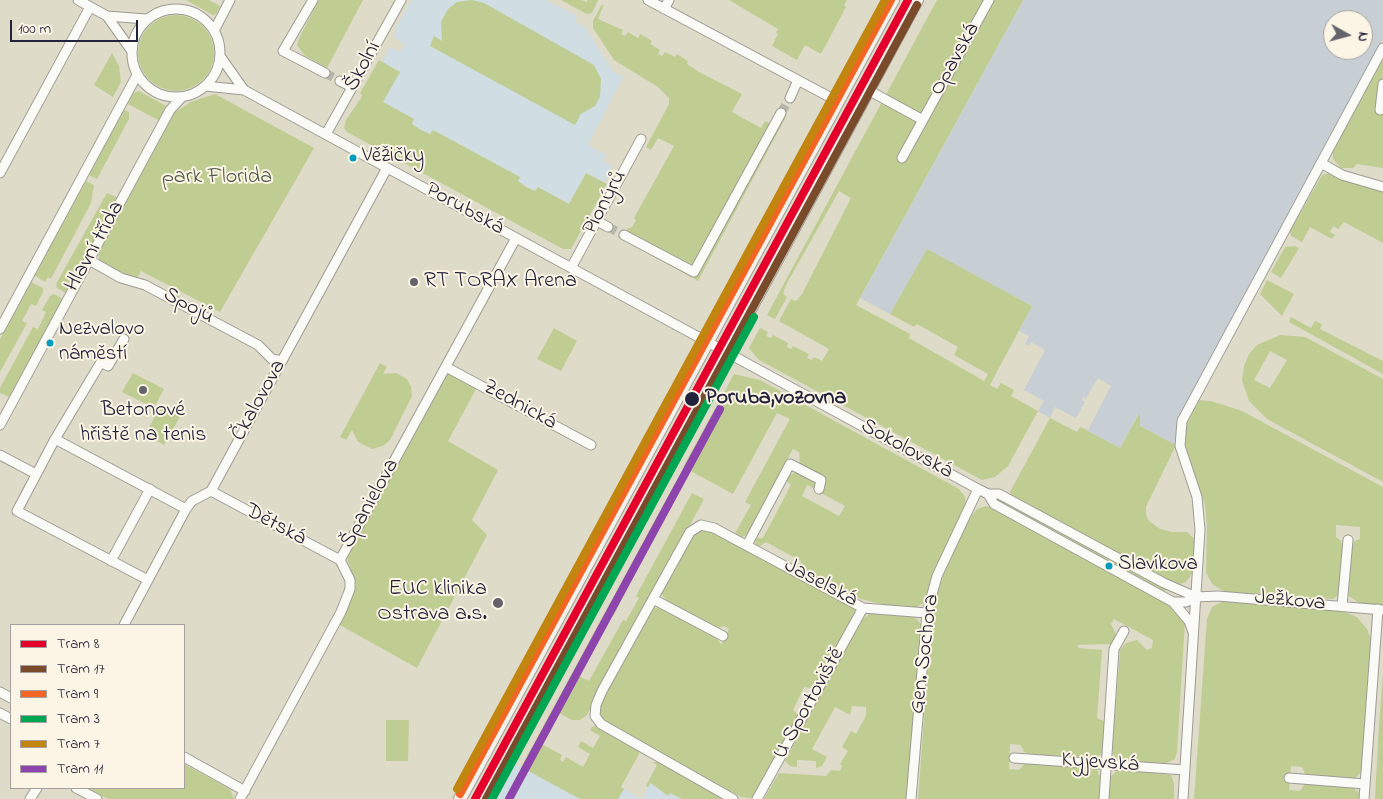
<!DOCTYPE html>
<html>
<head>
<meta charset="utf-8">
<style>
	body { margin:0 }
	#map { position:relative; width:1383px; height:799px; overflow:hidden; background:#dedbc8; font-family:"Indie Flower",sans-serif }
	canvas { display:block }
	.legend { position:absolute; left:10px; top:624px; width:175px; height:165px; box-sizing:border-box; background:#fcf5e5; border:1px solid #a5a1a1; margin:0; padding:6px 9px; list-style:none; font-size:15px; color:#22223b }
	.legend li { display:flex; align-items:center; gap:10px; height:25px }
	.legend b { width:25px; border:1px solid #a5a1a1 }
	.north { position:absolute; left:1323px; top:10px; width:50px; height:50px; box-sizing:border-box; background:#fcf5e5; border:1px solid #a5a1a1; border-radius:50%; rotate:97deg; font-size:14px; font-weight:700; line-height:20px; text-align:center; color:#22223b }
	.north::after { content:''; display:block; margin:auto; width:18px; height:22px; background:#64636c; clip-path:polygon(50% 0,100% 100%,50% 72%,0 100%) }
	.scale { position:absolute; left:10px; top:20px; width:128px; height:22px; box-sizing:border-box; border:2px solid #22223b; border-top:0; padding-left:6px; font-size:15px; line-height:18px; white-space:nowrap; color:#22223b; -webkit-text-stroke:4px #fcf5e5; paint-order:stroke }
</style>
</head>
<body>
<div id="map">
<canvas width="1383" height="799"></canvas>
<ul class="legend">
<li><b style="height:6px;background:#e4002b"></b>Tram 8</li>
<li><b style="height:6px;background:#7a4b2a"></b>Tram 17</li>
<li><b style="height:6px;background:#f26522"></b>Tram 9</li>
<li><b style="height:6px;background:#00a651"></b>Tram 3</li>
<li><b style="height:6px;background:#c2850f"></b>Tram 7</li>
<li><b style="height:6px;background:#8e44ad"></b>Tram 11</li>
</ul>
<div class="north">N</div>
<div class="scale">100 m</div>
</div>
<script>
const context = document.querySelector('canvas').getContext('2d');
context.lineJoin = 'round';
function fill(path, color) { context.fillStyle = color; context.fill(path, 'evenodd'); }
const toPath = rows => new Path2D(rows.map(r => 'M' + r).join(''));
function trace(path, color, width, dash) { context.strokeStyle = color; context.lineWidth = width; context.lineCap = dash ? 'butt' : 'round'; context.setLineDash(dash || []); context.stroke(path); }
function label(font, color, halo, rows, align = 'center') {
  context.font = font + ' "Indie Flower",sans-serif'; context.lineWidth = 4; context.setLineDash([]); context.textBaseline = 'middle'; context.strokeStyle = halo; context.fillStyle = color; for (const [text, x, y, turn = 0] of rows) {
    context.save(); context.translate(x, y); context.rotate((+turn || 0) * Math.PI / 180); context.textAlign = isNaN(turn) ? turn : align; if (halo) context.strokeText(text, 0, 0); context.fillText(text, 0, 0); context.restore();
  }
}
fill(toPath([
	[411,0,545,0,574,14,577,17,574,21,585,27,612,70,623,77,588,145,606,155,603,162,611,165,612,168,604,183,586,173,569,204,538,187,536,191,521,184,517,181,519,177,433,130,430,134,421,130,412,124,414,119,383,102,382,62,390,47,400,52,402,49,404,45,394,36,395,29],
	[512,762,580,799,492,799],
	[597,774,642,799,650,783,668,796,670,793,682,799,583,799]
]), '#d0dde2');
fill(toPath([
	[1023,0,1383,0,1383,39,1187,401,1182,414,1176,445,1140,426,1139,413,1120,448,1080,427,1088,430,1111,386,1098,378,1086,398,1083,397,1082,400,1085,402,1076,418,1055,407,1050,418,1038,411,1044,401,1024,390,1045,350,1031,342,1029,346,1025,344,1029,336,1019,331,1032,306,927,250,890,314,860,298],
	[1333,20,1363,20,1363,50,1333,50]
]), '#c7cfd4');
fill(toPath([
	[186,0,209,0,220,6,216,14,213,15],
	[319,0,363,0,327,68,305,56,297,45,299,38],
	[472,0,484,3,594,65,601,79,600,97,595,106,579,115,580,116,575,125,430,46,434,36,442,41,441,22,448,9,457,2],
	[561,0,582,0,586,2,588,0,598,0,592,13,587,14],
	[729,0,847,0,844,5,846,7,821,54,805,45,797,60,772,46,778,34,776,33,778,29],
	[937,0,1023,0,856,305,910,334,909,338,984,381,988,374,954,355,958,347,917,324,914,327,890,314,927,249,1032,306,990,385,997,389,1001,383,1014,390,1011,396,1038,411,1008,466,995,477,982,480,759,360,749,348,760,328,768,332,766,336,771,338,773,335,788,343,787,347,791,349,793,346,809,354,807,358,812,360,814,357,822,361,829,349,779,321,791,299,796,301,802,294,851,198,839,191,786,285,783,294,787,297,775,319,767,315],
	[604,4,598,19,623,30,621,34,625,36,628,32,638,38,640,34,652,41,650,44,660,50,658,54,662,56,665,52,675,57,677,54,688,61,687,64,699,72,742,94,732,112,761,128,765,121,772,124,783,115,786,117,698,281,622,239,627,229,632,227,636,220,634,218,674,146,658,138,651,150,646,147,669,104,669,98,658,87,614,60,593,28,593,21,601,6],
	'138 53a38 38 0 1 1 76 0a38 38 0 1 1-76 0Z',
	[112,53,119,66,121,82,113,97,94,85],
	[379,60,400,72,383,102,414,119,412,124,421,130,430,134,433,130,520,177,518,181,526,187,535,191,538,187,569,204,586,173,607,184,571,249,563,249,347,132,344,128,346,120,361,98,362,95,360,93],
	[1380,61,1383,61,1383,74,1377,111,1383,112,1383,168,1357,164,1353,168,1341,168,1333,159,1333,149],
	[139,91,166,106,160,121,128,104,133,93],
	[215,94,314,148,220,312,141,271,137,278,133,279,103,263,100,261,98,254,174,113,191,102],
	[124,110,129,112,129,119,97,179,89,175],
	[1330,173,1383,191,1383,243,1344,222,1338,229,1333,226,1330,232,1335,235,1332,239,1310,227,1302,242,1291,236,1290,231,1322,175],
	[86,181,94,185,91,203,51,279,48,277,45,282,34,275],
	[107,193,118,198,66,293,57,288,56,284],
	[1295,246,1299,248,1281,278,1271,272,1285,247],
	[1267,280,1294,294,1282,316,1260,294],
	[31,282,43,288,43,292,36,306,31,304,22,321,27,323,0,372,0,339],
	[54,294,63,299,10,397,0,393,0,388,33,327,38,329,46,312,42,310,50,296],
	[1291,317,1311,328,1315,321,1322,324,1320,329,1383,361,1383,374,1289,322],
	[554,328,577,341,561,371,537,359],
	[1280,335,1305,337,1383,379,1383,482,1267,419,1249,401,1242,380,1244,366,1249,354,1257,345],
	[1270,351,1287,360,1270,388,1254,380],
	[380,363,387,367,383,374,396,373,407,379,411,387,412,396,390,440,383,446,372,449,358,442,352,430,346,440,340,437],
	[133,373,164,389,154,408,122,392],
	[448,373,476,389,448,441,498,470,472,520,487,535,417,668,338,624,356,585,347,558],
	[734,374,760,380,959,489,965,497,966,505,936,566,924,603,914,608,894,607,853,597,799,570,801,561,766,542,760,546,756,545,755,538,763,538,791,485,785,479,791,474,800,472,819,482,815,489,807,485,802,496,839,516,845,506,821,493,825,482,800,465,799,452,793,449,766,498,766,505,750,534,741,537,735,533,751,505,745,502,790,419,777,413,733,494,683,467],
	[1196,400,1211,401,1242,411,1383,487,1383,605,1359,603,1349,596,1350,547,1355,541,1360,539,1360,527,1336,525,1336,537,1341,541,1343,547,1339,595,1333,599,1226,592,1213,585,1206,573,1207,526,1205,505,1187,455,1185,441,1187,422],
	[161,405,181,415,164,445,145,435],
	[1140,412,1140,426,1176,445,1146,507,1146,514,1148,520,1160,529,1172,532,1187,532,1197,541,1193,572,1186,582,1180,584,1175,584,1011,495,1010,492,1050,418,1077,432,1080,427,1120,448],
	[675,483,679,485,623,589,626,591,614,615,610,613,577,675,589,681,623,620,626,621,639,598,636,596,692,493,704,499,587,715,580,720,572,720,557,712,540,743,562,755,560,760,563,762,566,757,583,767,590,754,578,747,581,741,593,748,600,736,590,730,592,727,596,726,639,749,639,754,621,787,624,789,618,799,580,799,521,767],
	[997,498,1162,587,1166,590,1164,591,1014,511,996,501],
	[986,506,994,508,1168,603,1185,621,1177,752,1175,759,1165,764,1123,761,1116,758,1112,752,1120,650,1126,643,1137,640,1147,650,1152,648,1153,640,1114,619,1111,624,1116,634,1115,640,1111,644,1078,645,1078,648,1102,650,1097,718,1105,722,1103,751,1100,755,1091,758,1030,754,1024,752,1021,745,1010,744,1009,769,1019,770,1026,762,1096,768,1101,779,1100,799,918,799,930,638,935,601,947,564,969,519,977,509],
	[705,528,853,607,855,611,855,616,816,689,804,687,793,710,799,715,755,796,750,798,741,797,609,725,602,719,599,713,601,702,654,608,662,607,715,635,721,645,729,629,724,626,717,628,669,603,662,595,662,591,693,533],
	[1224,601,1342,611,1357,617,1367,629,1371,640,1361,772,1354,779,1309,776,1305,774,1302,767,1291,766,1289,790,1300,791,1304,785,1309,783,1351,787,1358,792,1360,799,1194,799,1207,619,1212,607],
	[877,613,914,616,921,624,909,799,764,799,779,773,826,776,831,770,840,771,842,766,840,764,848,751,842,747,851,731,856,734,866,716,866,707,852,706,850,715,835,707,812,749,827,757,822,766,816,768,816,761,797,760,797,767,790,766,785,761,860,622,869,614],
	[1383,672,1383,799,1375,799,1379,725],
	[386,720,409,720,408,761,386,761],
	[660,760,732,799,682,799,670,793,668,796,651,783,648,787,646,786,657,765,652,762,658,762],
	[184,764,230,789,234,799,108,799,87,788,184,788],
	[1119,769,1171,775,1174,783,1174,799,1108,799,1110,777]
]), '#bfcd93');
trace(toPath([
	[325,73,340,81],
	[781,113,790,98],
	[608,227,624,235]
]), '#b8b6ac', 9, [9, 4.5]);
const minor = toPath([
	[78,0,107,16,131,50],
	[313,0,283,51,325,73],
	[648,0,837,101],
	'132 53a44 44 0 1 1 88 0a44 44 0 1 1-88 0Z',
	[664,9,669,0],
	[107,16,146,19],
	[214,31,230,0],
	[220,56,244,90],
	[340,81,352,87],
	[205,86,244,90,978,489,988,494,999,494,1164,583,1196,597],
	[868,90,923,120],
	[790,98,798,80],
	[1380,110,1383,84],
	[326,134,401,0],
	[902,158,989,0],
	[1321,163,1342,175,1383,187],
	[0,173,90,7],
	[597,221,608,227],
	[624,235,694,272,781,113],
	[89,260,121,278,145,285,258,345,272,359,282,361],
	[571,268,641,139],
	[0,329,137,75],
	[446,367,591,445],
	[0,425,170,110,182,97],
	[55,439,101,362,108,366,124,339],
	[0,455,36,474],
	[211,491,340,560],
	[988,494,994,504,1173,602,1189,621,1193,632],
	[747,545,790,464,821,480,819,489],
	[340,560,516,238],
	[111,561,150,489],
	[148,580,17,511,55,439,186,509],
	[653,599,723,636],
	[1173,602,1186,602,1196,597,1218,596,1383,610],
	[1342,606,1348,540],
	[124,625,186,509,192,501,211,491,387,168],
	[0,692,11,698],
	[0,713,11,719],
	[184,757,245,791],
	[1014,758,1185,770],
	[1289,778,1365,784],
	[76,788,97,799],
	[30,799,37,788],
	[240,799,341,612,350,589,350,580,340,560],
	[733,799,601,724,595,716,596,705,602,691,690,532,701,525,714,528,863,608,927,613],
	[757,799,863,608],
	[911,799,927,613,937,576,978,489],
	[1104,799,1114,649,1124,631],
	[1183,799,1200,530,1197,497,1180,446,1182,421,1383,48],
	[1364,799,1378,609]
]);
const secondary = toPath([
	[460,799,893,0],
	[486,799,917,0]
]);
trace(minor, '#9d9b93', 11);
trace(secondary, '#9d9b93', 14);
trace(minor, '#fafaf7', 9);
trace(secondary, '#f4f1ed', 12);
trace(toPath([
	[475,799,908,0]
]), '#e4002b', 8);
trace(toPath([
	[486,799,917,5]
]), '#7a4b2a', 8);
trace(toPath([
	[460,794,891,0]
]), '#f26522', 8);
trace(toPath([
	[492,799,754,317]
]), '#00a651', 8);
trace(toPath([
	[457,789,885,0]
]), '#c2850f', 8);
trace(toPath([
	[509,799,720,409]
]), '#8e44ad', 8);
for (const [x, y, r, color] of [
	[353,158,4.5,"#039cbf"],
	[414,282,5,"#64636c"],
	[50,343,4.5,"#039cbf"],
	[143,390,5,"#64636c"],
	[692,399,8,"#22223b"],
	[1109,566,4.5,"#039cbf"],
	[498,603,6,"#64636c"]
]) { const dot = new Path2D(); dot.arc(x, y, r, 0, 2 * Math.PI); context.fillStyle = color; context.fill(dot); trace(dot, '#fcf5e5', 2); }
label('21px', '#22223b', '#fcf5e5', [
	["Věžičky",362,158],
	["Nezvalovo",59,331],
	["náměstí",59,356],
	["Slavíkova",1118,566]
], 'left');
label('22px', '#22223b', '#fcf5e5', [
	["Opavská",956,60,-61],
	["Školní",364,67,-61],
	["Pionýrů",606,203,-62],
	["Porubská",464,210,29],
	["Hlavní třída",96,247,-61],
	["Spojů",188,307,28],
	["Čkalovova",260,401,-61],
	["Zednická",519,406,29],
	["Sokolovská",906,450,29],
	["Španielova",371,504,-61],
	["Dětská",275,526,28],
	["Jaselská",820,584,28],
	["Ježkova",1290,602,5],
	["Gen. Sochora",926,654,-83],
	["U Sportoviště",810,704,-61],
	["Kyjevská",1100,764,4]
]);
label('22px', '#505a4b', '#fcf5e5', [
	["park Florida",217,178]
]);
label('22px', '#22223b', '#fcf5e5', [
	["RT TORAX Arena",424,282],
	["Betonové",143,411,"center"],
	["hřiště na tenis",143,436,"center"],
	["EUC klinika",487,590,"right"],
	["Ostrava a.s.",487,615,"right"]
], 'left');
label('bold 22px', '#22223b', '#fcf5e5', [
	["Poruba,vozovna",705,399]
], 'left');
</script>
</body>
</html>
